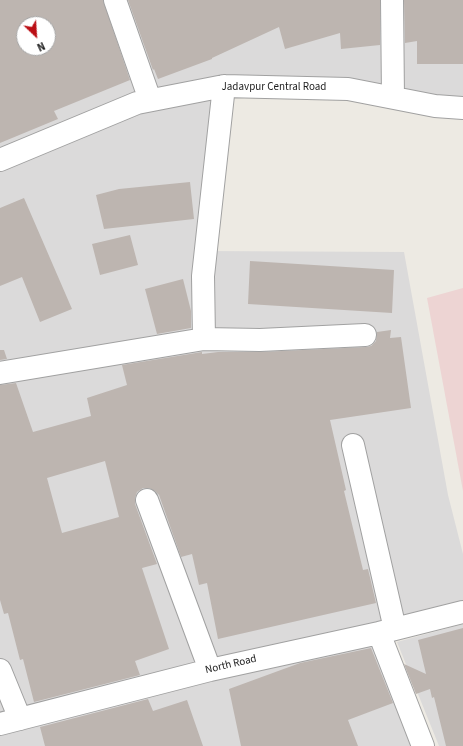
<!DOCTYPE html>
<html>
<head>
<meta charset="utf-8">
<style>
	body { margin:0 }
	#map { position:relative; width:463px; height:746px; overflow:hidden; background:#edeae3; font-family:"Source Sans 3",sans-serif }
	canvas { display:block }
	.north { position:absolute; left:16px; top:16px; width:40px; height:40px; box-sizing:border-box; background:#fff; border:1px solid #a5a5a5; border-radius:50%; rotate:155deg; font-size:11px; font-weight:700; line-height:16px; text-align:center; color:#1d1d1d }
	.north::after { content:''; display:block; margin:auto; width:14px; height:18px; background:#bb0e14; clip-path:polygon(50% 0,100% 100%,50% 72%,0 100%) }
</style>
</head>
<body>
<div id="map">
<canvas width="463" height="746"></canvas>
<div class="north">N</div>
</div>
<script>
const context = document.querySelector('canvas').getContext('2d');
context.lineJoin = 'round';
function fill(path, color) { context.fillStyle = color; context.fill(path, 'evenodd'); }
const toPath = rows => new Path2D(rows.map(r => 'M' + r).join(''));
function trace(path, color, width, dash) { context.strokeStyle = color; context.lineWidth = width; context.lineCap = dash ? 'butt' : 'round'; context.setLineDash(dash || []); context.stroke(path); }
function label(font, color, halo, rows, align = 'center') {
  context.font = font + ' "Source Sans 3",sans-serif'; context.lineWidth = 3.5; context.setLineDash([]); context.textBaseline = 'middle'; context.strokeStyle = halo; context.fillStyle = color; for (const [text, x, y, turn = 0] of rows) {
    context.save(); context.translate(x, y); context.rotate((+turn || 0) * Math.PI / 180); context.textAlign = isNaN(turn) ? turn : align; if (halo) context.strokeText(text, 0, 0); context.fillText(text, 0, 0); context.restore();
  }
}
fill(toPath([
	[0,0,463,0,463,100,219,77,0,151],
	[24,24,48,24,48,48,24,48],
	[214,98,201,251,404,252,448,495,463,554,463,604,0,716,0,170,141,110],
	[463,624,463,746,439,746,397,642],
	[378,636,418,746,0,746,0,735]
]), '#dbdada');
fill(toPath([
	[463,288,463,491,427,298]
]), '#edd4d3');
fill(toPath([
	[0,0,103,0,130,80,54,111,58,119,0,143],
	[24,24,48,24,48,48,24,48],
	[128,0,380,0,380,45,341,49,340,33,285,49,279,27,212,58,212,59,158,79,154,69,153,70],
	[404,0,463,0,463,64,417,64,417,41,405,43],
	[190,182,194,219,104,229,96,195,119,189],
	[24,198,72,309,40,322,22,277,0,286,0,208],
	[130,235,138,265,100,275,92,244],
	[250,261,394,270,392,313,248,304],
	[183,279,191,311,191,328,157,334,145,289],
	[391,330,390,338,401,337,411,408,330,420,346,490,344,491,363,570,368,569,376,603,218,639,207,583,199,585,192,554,181,557,159,495,155,491,149,488,143,488,137,492,135,498,135,504,157,564,142,568,169,649,135,661,140,675,34,702,23,659,20,660,8,613,4,614,0,600,0,385,16,383,33,432,91,416,87,398,127,385,122,365,202,352,202,354,218,352,261,352,366,347,371,346,376,341,377,332],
	[105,461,119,517,62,533,47,478],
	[0,350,4,350,7,359,0,360],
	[463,628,463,746,446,746,434,697,432,698,430,689,416,694,404,664,426,674,418,640],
	[371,648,393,703,348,720,358,746,241,746,229,689,300,663],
	[148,699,153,711,187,700,203,746,45,746,40,727]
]), '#bdb5b0');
const minor = toPath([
	[115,0,150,100],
	[392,0,393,97],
	[0,160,137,103,224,86,348,89,435,106,463,108],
	[204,339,260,340,365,335],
	[0,373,204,339,203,276,224,86],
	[353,445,395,629],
	[147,500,210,670],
	[379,633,423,746],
	[0,670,20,719],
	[0,724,210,670,379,633,463,612]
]);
trace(minor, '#a1a1a1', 24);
trace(minor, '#fff', 22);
label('11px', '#1d1d1d', '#fff', [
	["Jadavpur Central Road",274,88],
	["North Road",231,665,-13]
]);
</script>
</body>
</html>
